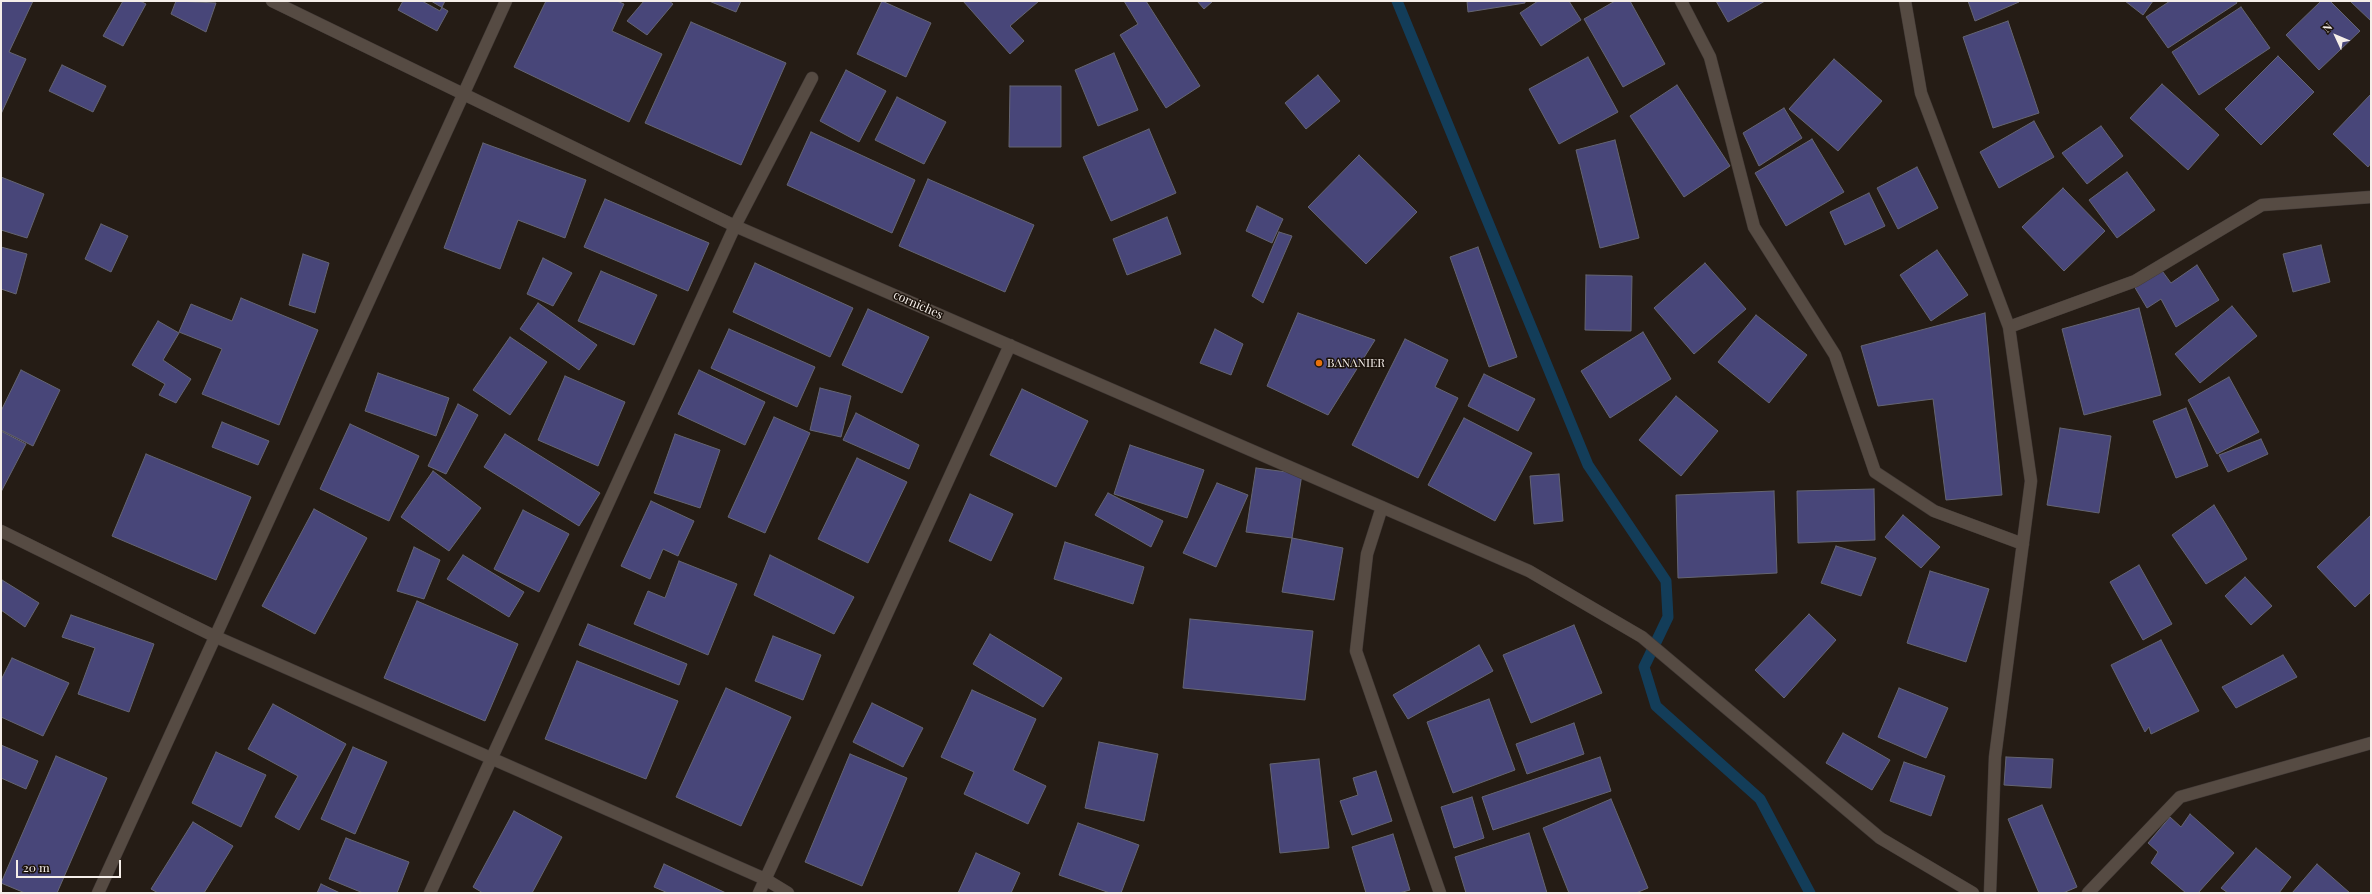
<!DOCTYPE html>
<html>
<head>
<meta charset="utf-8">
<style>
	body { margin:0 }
	#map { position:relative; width:2372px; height:894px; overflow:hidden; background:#251c15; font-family:"Playfair Display",serif }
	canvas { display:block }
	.frame { position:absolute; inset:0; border:2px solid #f5eee9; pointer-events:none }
	.north { position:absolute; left:2316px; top:16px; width:40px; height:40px; -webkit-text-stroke:3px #1c130c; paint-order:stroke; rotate:314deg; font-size:11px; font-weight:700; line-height:16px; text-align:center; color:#f5eee9 }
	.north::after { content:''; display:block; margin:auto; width:14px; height:18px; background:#f5eee9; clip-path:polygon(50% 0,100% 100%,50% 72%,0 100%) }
	.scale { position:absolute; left:16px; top:860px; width:105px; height:18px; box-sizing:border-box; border:2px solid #f5eee9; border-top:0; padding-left:5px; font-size:12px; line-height:14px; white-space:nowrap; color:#f5eee9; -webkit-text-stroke:3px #1c130c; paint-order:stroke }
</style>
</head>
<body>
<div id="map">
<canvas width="2372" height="894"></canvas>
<div class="frame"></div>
<div class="north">N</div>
<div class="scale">20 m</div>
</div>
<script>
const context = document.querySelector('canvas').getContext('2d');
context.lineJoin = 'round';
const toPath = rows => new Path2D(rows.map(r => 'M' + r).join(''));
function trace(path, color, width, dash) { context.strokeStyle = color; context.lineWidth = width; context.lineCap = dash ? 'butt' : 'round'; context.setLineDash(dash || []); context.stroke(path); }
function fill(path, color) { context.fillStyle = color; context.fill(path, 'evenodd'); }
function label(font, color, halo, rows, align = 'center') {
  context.font = font + ' "Playfair Display",serif'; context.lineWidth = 3; context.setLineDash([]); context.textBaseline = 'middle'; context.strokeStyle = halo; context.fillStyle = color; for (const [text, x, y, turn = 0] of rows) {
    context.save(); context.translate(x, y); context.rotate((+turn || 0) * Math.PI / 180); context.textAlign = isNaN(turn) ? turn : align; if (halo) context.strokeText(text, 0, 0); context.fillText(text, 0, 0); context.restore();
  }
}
trace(toPath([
	[1397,1,1588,465,1666,581,1668,617,1644,667,1656,706,1760,799,1810,893]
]), '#133d59', 11);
const building = toPath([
	[1,1,33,1,9,52,26,59,1,114,1,1],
	[123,1,140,1,146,4,123,46,103,36,123,1],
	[176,1,216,3,206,32,171,14,176,1],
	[403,1,431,1,448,11,437,31,398,10,403,1],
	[422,1,445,1,440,11,422,1],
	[546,1,617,1,624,4,612,31,662,54,629,122,514,67,546,1],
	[644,1,669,1,673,4,647,35,627,21,644,1],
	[709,1,741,1,736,12,709,1],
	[882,1,931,23,906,77,857,54,882,1],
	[963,1,1039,1,1010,26,1024,41,1010,54,963,1],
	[1124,1,1146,1,1200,86,1166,108,1120,35,1138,24,1124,1],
	[1197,1,1213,1,1204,9,1197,1],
	[1467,1,1525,1,1525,3,1468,12,1467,1],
	[1538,1,1569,1,1581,20,1541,46,1520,13,1538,1],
	[1615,1,1630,1,1665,64,1623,87,1584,19,1615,1],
	[1716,1,1765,1,1728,22,1716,1],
	[1968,1,2018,1,2019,2,1975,21,1968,1],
	[2125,1,2153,1,2143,15,2125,1],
	[2170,1,2236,1,2237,3,2168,48,2146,17,2170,1],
	[2321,1,2330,1,2360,31,2319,70,2286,35,2321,1],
	[2350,1,2371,1,2371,21,2350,1],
	[2241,7,2270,48,2199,95,2172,52,2241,7],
	[2008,21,2039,113,1993,128,1963,37,2008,21],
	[691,22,786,63,741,165,645,123,691,22],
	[1114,53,1138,110,1098,126,1075,70,1114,53],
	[2278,56,2314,92,2261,145,2225,109,2278,56],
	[1588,57,1618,112,1559,144,1529,89,1588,57],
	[1834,59,1882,101,1838,151,1789,109,1834,59],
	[62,65,106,86,93,112,49,91,62,65],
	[846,70,886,91,859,142,820,121,846,70],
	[1318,75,1340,101,1306,129,1285,103,1318,75],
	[2162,84,2219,135,2188,170,2130,118,2162,84],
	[1677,85,1730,166,1684,197,1630,116,1677,85],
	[1010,86,1061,86,1061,147,1009,147,1010,86],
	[2371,94,2371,163,2368,167,2333,134,2371,94],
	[897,97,946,122,924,164,875,140,897,97],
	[1784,108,1802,138,1759,166,1743,133,1784,108],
	[2034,121,2054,157,1999,188,1980,152,2034,121],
	[2101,126,2123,156,2087,184,2062,153,2101,126],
	[1149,129,1176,193,1111,221,1083,157,1149,129],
	[811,132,915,180,892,233,787,185,811,132],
	[1812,139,1844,192,1786,226,1755,173,1812,139],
	[1615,140,1639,238,1600,248,1576,150,1615,140],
	[483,143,586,180,565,238,518,220,500,269,444,248,483,143],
	[1359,155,1417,212,1366,264,1308,207,1359,155],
	[1917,167,1938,208,1898,229,1877,188,1917,167],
	[2127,172,2155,210,2117,238,2089,200,2127,172],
	[1,177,44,194,27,238,1,230,1,177],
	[928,179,1034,225,1005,292,899,246,928,179],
	[2063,188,2105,231,2064,271,2022,227,2063,188],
	[1869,193,1885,226,1845,245,1830,212,1869,193],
	[605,199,709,243,688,291,584,247,605,199],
	[1257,206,1283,219,1272,243,1246,231,1257,206],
	[1167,217,1181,254,1127,275,1113,239,1167,217],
	[101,224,128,236,111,272,85,259,101,224],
	[1279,232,1292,236,1263,303,1252,296,1279,232],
	[2321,245,2330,282,2293,292,2283,254,2321,245],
	[1,247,27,254,16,294,1,289,1,247],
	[1478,247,1517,357,1489,367,1450,257,1478,247],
	[1937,250,1968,295,1931,321,1900,275,1937,250],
	[303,254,329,263,315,313,289,305,303,254],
	[543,258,572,273,553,306,527,294,543,258],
	[755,263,853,308,830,357,733,312,755,263],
	[1705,263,1746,309,1694,354,1654,308,1705,263],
	[2197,265,2219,300,2176,327,2161,299,2147,308,2134,286,2160,268,2171,283,2197,265],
	[601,271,657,295,634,345,578,321,601,271],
	[1586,275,1632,276,1631,331,1585,330,1586,275],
	[241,298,318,330,279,425,202,394,222,349,179,332,191,304,232,321,241,298],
	[538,303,597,345,579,370,520,329,538,303],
	[2232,306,2257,336,2200,383,2175,354,2232,306],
	[2139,308,2161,395,2084,415,2062,329,2139,308],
	[868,309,929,337,902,393,842,365,868,309],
	[1298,313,1375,340,1328,415,1267,386,1298,313],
	[1985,313,2002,495,1946,500,1933,399,1878,406,1861,346,1985,313],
	[1756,315,1807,355,1769,403,1718,362,1756,315],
	[158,321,179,333,163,360,191,379,176,403,159,395,165,384,132,365,158,321],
	[729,329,815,367,797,407,711,368,729,329],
	[1215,329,1243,344,1231,375,1200,363,1215,329],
	[1643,332,1671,379,1610,418,1581,371,1643,332],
	[510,337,547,362,510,415,473,390,510,337],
	[1405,339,1448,360,1435,387,1458,398,1418,478,1352,445,1405,339],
	[21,370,60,390,33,446,1,430,1,411,21,370],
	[699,370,765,402,745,445,678,414,699,370],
	[378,373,449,398,436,436,365,411,378,373],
	[1484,374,1535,399,1518,431,1468,406,1484,374],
	[565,376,625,402,598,466,538,440,565,376],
	[2229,377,2259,432,2217,454,2188,400,2229,377],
	[820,388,851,396,841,437,810,430,820,388],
	[1022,389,1088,421,1056,487,990,455,1022,389],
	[1676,396,1718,431,1681,476,1639,440,1676,396],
	[458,404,478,415,446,474,428,466,458,404],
	[2186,408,2208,466,2176,478,2153,421,2186,408],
	[856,413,919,445,909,469,843,440,856,413],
	[774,417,810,433,765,533,728,517,774,417],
	[1464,418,1532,453,1495,521,1428,485,1464,418],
	[222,422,269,441,258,465,212,447,222,422],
	[350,424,419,456,389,521,320,489,350,424],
	[2060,428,2111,436,2099,513,2047,505,2060,428],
	[1,431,26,444,1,492,1,431],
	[505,434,600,493,579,526,484,467,505,434],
	[675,434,720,450,700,508,654,493,675,434],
	[2261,439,2268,454,2228,472,2219,455,2261,439],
	[1130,445,1204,470,1187,518,1114,494,1130,445],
	[146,454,251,497,216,580,112,536,146,454],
	[857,458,907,482,868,563,818,539,857,458],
	[1256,468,1302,474,1292,538,1246,532,1256,468],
	[433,471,481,508,449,551,401,517,433,471],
	[1559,474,1563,521,1534,524,1530,476,1559,474],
	[1217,483,1248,495,1216,567,1183,553,1217,483],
	[1874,489,1875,540,1798,543,1797,491,1874,489],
	[1774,491,1777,573,1678,578,1676,495,1774,491],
	[1108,493,1163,521,1151,547,1095,515,1108,493],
	[970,494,1013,514,991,561,949,541,970,494],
	[651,501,694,521,678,556,663,549,650,579,621,566,651,501],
	[2214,505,2247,559,2206,584,2172,535,2214,505],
	[314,509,367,538,315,634,262,606,314,509],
	[523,510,569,534,539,592,494,569,523,510],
	[1903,515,1940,547,1921,568,1885,537,1903,515],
	[2371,515,2371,592,2355,607,2317,567,2371,515],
	[1292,538,1343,548,1334,600,1282,592,1292,538],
	[1065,542,1144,567,1133,604,1054,579,1065,542],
	[1836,546,1876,558,1861,596,1821,583,1836,546],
	[414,547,440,560,424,599,397,591,414,547],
	[463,555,524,592,509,617,447,579,463,555],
	[770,555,854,597,834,634,754,595,770,555],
	[679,561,737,584,708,655,634,624,648,591,665,598,679,561],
	[2139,565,2172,624,2143,640,2110,582,2139,565],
	[1930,571,1989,589,1966,662,1907,643,1930,571],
	[2245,577,2272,606,2251,625,2225,596,2245,577],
	[2,580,39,603,25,627,1,610,2,580],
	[417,601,518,644,485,721,384,678,417,601],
	[1809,614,1836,640,1784,698,1755,670,1809,614],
	[71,615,154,644,129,712,78,694,95,648,62,637,71,615],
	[1190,619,1313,631,1305,700,1183,688,1190,619],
	[588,624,687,664,679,685,579,645,588,624],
	[1574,625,1602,693,1531,723,1503,655,1574,625],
	[990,634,1062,678,1043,707,973,664,990,634],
	[773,636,821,655,803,700,755,681,773,636],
	[2161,640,2199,711,2151,734,2149,727,2145,732,2111,665,2161,640],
	[1479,645,1493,671,1408,719,1393,695,1479,645],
	[2283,655,2297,677,2236,708,2222,687,2283,655],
	[12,658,69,683,43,736,1,717,1,680,12,658],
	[577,661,678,701,646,779,545,739,577,661],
	[726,688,791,717,741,826,676,797,726,688],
	[1899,688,1948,708,1926,758,1878,737,1899,688],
	[972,690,1036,719,1013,770,1046,786,1028,824,964,794,974,772,941,757,972,690],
	[1489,699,1515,770,1453,793,1427,722,1489,699],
	[872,703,923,728,903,767,853,742,872,703],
	[273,704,346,744,299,830,275,817,298,776,248,749,273,704],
	[1574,723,1584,754,1527,774,1516,744,1574,723],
	[1843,733,1890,760,1872,790,1826,763,1843,733],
	[1099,742,1158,754,1144,821,1085,808,1099,742],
	[1,745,38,761,26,789,1,778,1,745],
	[353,747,387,762,355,834,321,819,353,747],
	[216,752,266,775,241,827,192,803,216,752],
	[850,754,907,778,862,886,805,862,850,754],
	[56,756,107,778,57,893,25,893,1,883,56,756],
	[1600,757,1611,791,1493,830,1482,797,1600,757],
	[2006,757,2053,759,2051,788,2004,785,2006,757],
	[1319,759,1329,848,1280,853,1270,764,1319,759],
	[1904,762,1945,776,1931,816,1890,801,1904,762],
	[1376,771,1392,821,1352,835,1340,801,1358,795,1353,778,1376,771],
	[1472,797,1484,838,1454,848,1441,807,1472,797],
	[1611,799,1648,888,1636,893,1569,893,1543,828,1611,799],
	[2042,805,2077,887,2063,893,2039,893,2008,819,2042,805],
	[514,811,562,837,532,893,483,893,473,887,514,811],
	[2190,814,2234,853,2198,893,2186,893,2151,863,2158,852,2148,843,2170,817,2181,827,2190,814],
	[193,822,233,846,204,893,158,893,151,889,193,822],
	[1078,823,1139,845,1121,893,1110,893,1059,875,1078,823],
	[1529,833,1547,893,1466,893,1455,857,1529,833],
	[1393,834,1410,890,1399,893,1366,893,1352,847,1393,834],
	[346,838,409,862,397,893,363,893,329,879,346,838],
	[2256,848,2291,877,2279,893,2228,893,2221,888,2256,848],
	[976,853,1020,873,1011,893,958,893,976,853],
	[664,864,726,893,668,893,654,887,664,864],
	[2317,864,2350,893,2292,893,2317,864],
	[321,884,340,893,317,893,321,884]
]);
fill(building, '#484679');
trace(building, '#656572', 1);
const minor = toPath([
	[272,1,735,226,1529,571,1642,637,1880,838,1973,893],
	[1681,1,1710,57,1754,227,1835,355,1875,472,1934,511,2023,544],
	[1905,1,1921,93,2009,327,2031,481,1995,757,1990,893],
	[2009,327,2135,281,2262,205,2371,197],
	[1382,507,1367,554,1356,651,1440,893],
	[1,531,214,636,765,879,788,893],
	[98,893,506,1],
	[430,893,735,226,812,78],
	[759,893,1010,345],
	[2088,893,2180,797,2371,743]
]);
trace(minor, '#413936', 13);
trace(minor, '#564b43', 12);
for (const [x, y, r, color] of [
	[1319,363,4,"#e8710a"]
]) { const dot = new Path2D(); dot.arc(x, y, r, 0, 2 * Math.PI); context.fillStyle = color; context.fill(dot); trace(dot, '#1c130c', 1.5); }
label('12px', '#f5eee9', '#1c130c', [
	["corniches",918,305,24]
]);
label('12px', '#f5eee9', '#1c130c', [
	["BANANIER",1327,363]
], 'left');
</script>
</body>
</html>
